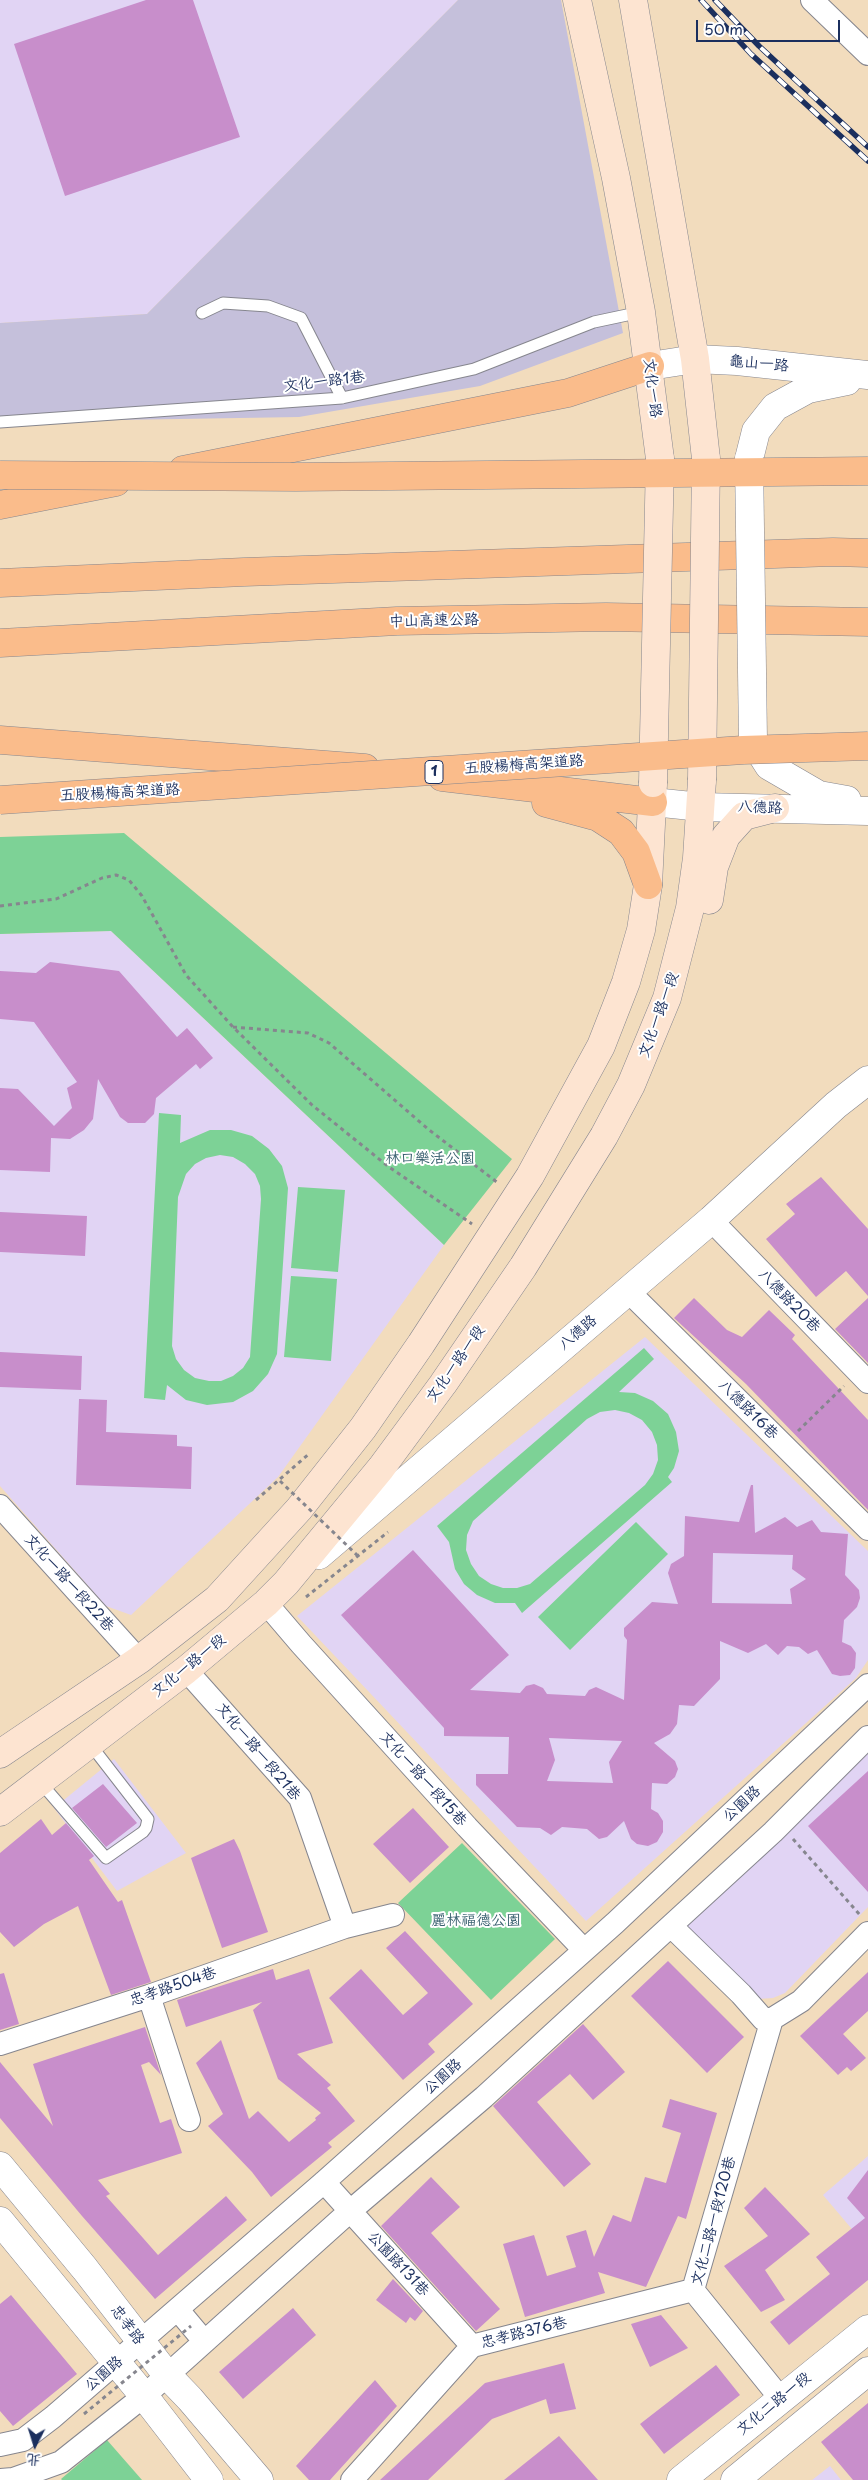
<!DOCTYPE html>
<html>
<head>
<meta charset="utf-8">
<style>
	body { margin:0 }
	#map { position:relative; width:868px; height:2480px; overflow:hidden; background:#f2dcbd; font-family:"Playpen Sans","LXGW WenKai TC",sans-serif }
	canvas { display:block }
	.north { position:absolute; left:10px; top:2420px; width:50px; height:50px; -webkit-text-stroke:4px #fff; paint-order:stroke; rotate:185deg; font-size:14px; font-weight:700; line-height:20px; text-align:center; color:#1b2f5e }
	.north::after { content:''; display:block; margin:auto; width:18px; height:22px; background:#1b2f5e; clip-path:polygon(50% 0,100% 100%,50% 72%,0 100%) }
	.scale { position:absolute; left:696px; top:20px; width:144px; height:22px; box-sizing:border-box; border:2px solid #1b2f5e; border-top:0; padding-left:6px; font-size:15px; line-height:18px; white-space:nowrap; color:#1b2f5e; -webkit-text-stroke:4px #fff; paint-order:stroke }
</style>
</head>
<body>
<div id="map">
<canvas width="868" height="2480"></canvas>
<div class="north">北</div>
<div class="scale">50 m</div>
</div>
<script>
const context = document.querySelector('canvas').getContext('2d');
context.lineJoin = 'round';
function fill(path, color) { context.fillStyle = color; context.fill(path, 'evenodd'); }
const toPath = rows => new Path2D(rows.map(r => 'M' + r).join(''));
function trace(path, color, width, dash) { context.strokeStyle = color; context.lineWidth = width; context.lineCap = dash ? 'butt' : 'round'; context.setLineDash(dash || []); context.stroke(path); }
function label(font, color, halo, rows, align = 'center') {
  context.font = font + ' "Playpen Sans","LXGW WenKai TC",sans-serif'; context.lineWidth = 4; context.setLineDash([]); context.textBaseline = 'middle'; context.strokeStyle = halo; context.fillStyle = color; for (const [text, x, y, turn = 0] of rows) {
    context.save(); context.translate(x, y); context.rotate((+turn || 0) * Math.PI / 180); context.textAlign = isNaN(turn) ? turn : align; if (halo) context.strokeText(text, 0, 0); context.fillText(text, 0, 0); context.restore();
  }
}
fill(toPath([
	[0,0,458,0,147,314,0,323],
	[111,931,444,1245,278,1477,131,1615,106,1606,0,1486,0,934],
	[645,1337,868,1551,868,1660,856,1678,586,1921,297,1616],
	[868,1747,868,1907,785,1993,773,1998,758,1999,675,1929],
	[114,1759,186,1853,117,1891,54,1808],
	[868,2156,868,2248,823,2195],
	[830,2466,841,2480,812,2480]
]), '#e1d4f4');
fill(toPath([
	[458,0,561,0,623,333,480,386,299,417,0,422,0,323,147,314]
]), '#c5c0db');
fill(toPath([
	[124,833,512,1159,444,1245,111,931,0,934,0,837],
	[159,1113,181,1115,180,1143,210,1130,231,1130,252,1136,269,1149,282,1166,288,1188,277,1354,268,1374,253,1391,233,1402,207,1405,186,1400,167,1385,165,1400,144,1398],
	[220,1155,233,1157,245,1164,255,1174,260,1186,261,1199,250,1357,243,1368,233,1376,221,1381,209,1381,195,1378,184,1370,176,1359,172,1346,178,1197,186,1174,195,1164,206,1158],
	[298,1187,345,1190,338,1272,291,1268],
	[291,1276,337,1279,331,1361,284,1357],
	[644,1348,654,1359,619,1392,635,1393,653,1401,668,1414,676,1432,679,1451,674,1468,668,1477,672,1482,522,1613,515,1603,495,1603,477,1595,464,1584,455,1569,449,1542,437,1526],
	[615,1410,629,1413,642,1420,652,1432,657,1445,658,1460,653,1474,645,1485,530,1584,517,1588,503,1588,491,1584,479,1576,471,1564,466,1550,467,1535,473,1521,587,1419,600,1412],
	[636,1522,668,1554,570,1650,538,1617],
	[462,1843,555,1939,491,2000,398,1903],
	[107,2440,142,2480,62,2480,61,2479]
]), '#7dd296');
fill(toPath([
	[146,0,193,0,240,137,65,196,14,44],
	[50,962,119,971,177,1037,187,1028,213,1058,200,1069,196,1064,156,1098,154,1114,145,1123,128,1123,120,1117,98,1079,93,1119,84,1130,70,1139,51,1138,50,1172,0,1170,0,1088,18,1089,54,1126,72,1108,67,1088,77,1082,34,1022,0,1019,0,971,36,973],
	[821,1177,868,1229,868,1296,846,1271,816,1297,766,1239,795,1214,786,1204],
	[0,1212,87,1216,85,1256,0,1252],
	[694,1298,727,1330,742,1337,769,1310,795,1335,792,1339,868,1420,868,1510,746,1384,674,1318],
	[868,1298,868,1363,835,1329],
	[0,1352,82,1356,81,1390,0,1387],
	[79,1399,107,1400,106,1432,177,1435,177,1446,192,1447,191,1489,76,1485],
	[751,1485,753,1485,755,1533,785,1517,797,1527,812,1520,821,1532,848,1534,845,1575,859,1590,860,1598,857,1607,844,1620,842,1642,851,1646,856,1653,855,1668,850,1675,840,1676,832,1674,817,1650,808,1654,799,1647,787,1646,778,1655,766,1644,748,1653,720,1641,720,1679,694,1706,679,1705,677,1724,670,1734,654,1743,675,1761,678,1769,675,1777,667,1784,652,1783,651,1809,658,1813,663,1821,663,1832,657,1842,648,1846,637,1844,631,1839,624,1821,607,1837,599,1839,587,1829,562,1827,551,1835,540,1828,517,1827,476,1785,476,1774,508,1774,509,1737,444,1736,444,1728,341,1615,413,1550,509,1655,470,1690,520,1693,526,1686,534,1684,543,1688,547,1694,585,1696,589,1690,596,1687,624,1700,627,1640,624,1636,624,1628,652,1602,678,1604,668,1573,671,1564,684,1556,685,1516,739,1522],
	[713,1553,793,1555,792,1569,806,1579,790,1589,792,1604,712,1603],
	[549,1738,622,1741,609,1762,613,1783,547,1781,555,1760],
	[868,1771,868,1892,808,1826],
	[103,1784,137,1823,106,1847,72,1808],
	[413,1808,449,1847,410,1883,373,1844],
	[41,1819,52,1835,66,1823,94,1856,89,1860,118,1902,122,1900,151,1982,111,1995,78,1906,44,1924,14,1947,0,1932,0,1853],
	[234,1839,240,1851,268,1932,222,1948,191,1858],
	[405,1931,473,2004,428,2044,435,2052,403,2080,329,1998,361,1969,403,2015,428,1993,386,1948],
	[668,1961,744,2037,707,2073,631,1996],
	[273,1969,276,1980,309,1969,333,2043,297,2054,331,2085,327,2088,355,2121,328,2143,332,2147,271,2197,252,2172,208,2126,223,2114,196,2063,221,2040,249,2119,258,2111,289,2142,316,2120,315,2118,321,2113,278,2079,253,2010,262,2002,186,2027,177,2000],
	[868,1972,868,2011,843,2034,866,2058,851,2071,847,2067,838,2075,800,2036],
	[4,1973,19,2024,0,2030,0,1974],
	[583,2024,625,2072,593,2100,570,2074,537,2102,591,2164,564,2187,493,2106],
	[145,2027,161,2075,149,2062,141,2065,160,2123,171,2119,182,2153,98,2180,110,2194,106,2196,158,2255,226,2196,247,2220,155,2299,82,2216,0,2118,0,2062,53,2126,33,2064],
	[670,2099,717,2113,686,2219,678,2216,646,2287,598,2272,605,2293,525,2317,503,2244,534,2235,547,2276,576,2267,566,2236,586,2230,594,2257,613,2215,631,2222,645,2177,666,2183,681,2133,662,2127],
	[868,2170,868,2280,789,2345,770,2322,830,2274,816,2257,865,2218,847,2198],
	[431,2177,460,2207,431,2233,500,2309,476,2331,381,2226],
	[765,2187,810,2234,765,2270,785,2300,761,2312,724,2266,768,2236,744,2208],
	[393,2279,423,2311,415,2321,410,2317,406,2323,376,2300],
	[11,2295,77,2374,13,2426,0,2411,0,2304],
	[293,2308,316,2335,243,2399,219,2372],
	[661,2315,688,2348,650,2367,631,2324],
	[564,2363,576,2409,550,2414,546,2399,492,2419,428,2480,380,2480,485,2383],
	[716,2365,740,2395,664,2454,640,2424],
	[375,2380,397,2406,330,2480,309,2480,296,2466],
	[868,2403,868,2480,853,2480,821,2442],
	[559,2436,598,2480,504,2480]
]), '#c88ecb');
const service = toPath([
	[202,313,223,303,268,306,301,318,342,398],
	[0,422,342,398,474,369,594,322,641,312],
	[40,1782,106,1858,143,1832,146,1828,148,1819,90,1744]
]);
const minor = toPath([
	[812,0,868,54],
	[711,1220,868,1382],
	[628,1291,868,1529],
	[0,1506,139,1660],
	[266,1603,301,1644,467,1827,584,1950],
	[186,1670,300,1798,345,1927],
	[671,1926,741,1994,763,2019,772,2019,801,2001,868,1933],
	[149,1996,189,2120],
	[772,2019,693,2290,781,2399],
	[0,2044,149,1996,345,1927,393,1915],
	[324,2182,472,2346],
	[178,2310,204,2341],
	[0,2445,23,2440,53,2417,324,2182,615,1923,868,1685],
	[1,2480,13,2479,61,2462,144,2396,349,2212,484,2097,773,1832,868,1737],
	[352,2480,472,2346,693,2290]
]);
const tertiary = toPath([
	[650,366,695,359,737,361,868,375],
	[749,459,756,431,775,407,808,389,847,381],
	[753,741,769,766,819,795,847,800],
	[653,802,701,807,868,811],
	[319,1555,711,1220,836,1105,868,1080],
	[0,2166,85,2269,167,2375,190,2399,259,2480],
	[0,2221,144,2396,209,2480],
	[681,2480,868,2329],
	[735,2480,868,2371]
]);
const secondary = toPath([
	[577,0,616,178,641,312,660,459],
	[633,0,695,359,706,459],
	[709,900,714,867,726,836,744,816,775,808],
	[0,1754,139,1660,217,1599,299,1509,363,1428,421,1344,530,1176,601,1046,626,982,641,930,648,885,653,783],
	[0,1812,186,1670,266,1603,286,1583,381,1468,443,1384,523,1267,604,1136,631,1085,667,998,690,908,697,858,702,780]
]);
const motorway = toPath([
	[183,470,568,393,650,366],
	[0,505,116,482],
	[0,583,244,572,833,552,868,553],
	[0,643,397,621,606,617,868,622],
	[0,740,365,768],
	[442,777,653,802],
	[546,803,598,817,621,832,636,852,648,885]
]);
trace(service, '#86868e', 13);
trace(minor, '#86868e', 24);
trace(tertiary, '#86868e', 29);
trace(secondary, '#86868e', 29);
trace(motorway, '#86868e', 29);
trace(toPath([
	[0,906,56,899,102,878,116,875,129,880,142,896,186,975,233,1027,312,1105,389,1167,472,1224],
	[233,1027,308,1033,329,1043,428,1129,498,1183],
	[798,1431,844,1386],
	[256,1500,310,1453],
	[306,1597,388,1532],
	[793,1839,860,1915]
]), '#86868e', 3, [4, 4]);
trace(service, '#fff', 11);
trace(minor, '#fff', 22);
trace(tertiary, '#fff', 28);
trace(secondary, '#fde4d1', 28);
trace(motorway, '#fabc8b', 28);
const rail = toPath([
	[701,0,751,54,868,161],
	[715,0,759,46,868,147]
]);
trace(rail, '#1b2f5e', 5.5);
trace(rail, '#fff', 4, [11]);
const tertiaryBridge = toPath([
	[749,459,753,741]
]);
const secondaryBridge = toPath([
	[702,780,706,459],
	[653,783,660,459]
]);
const motorwayBridge = toPath([
	[0,475,296,477,868,471],
	[0,800,743,750,868,746]
]);
trace(tertiaryBridge, '#86868e', 29, []);
trace(secondaryBridge, '#86868e', 29, []);
trace(motorwayBridge, '#86868e', 29, []);
trace(toPath([
	[280,1481,358,1556],
	[84,2414,191,2326]
]), '#86868e', 3, [4, 4]);
trace(tertiaryBridge, '#fff', 28);
trace(secondaryBridge, '#fde4d1', 28);
trace(motorwayBridge, '#fabc8b', 28);
for (const [x, y, w] of [
	[434,772,18]
]) { const box = new Path2D(); box.roundRect(x - w / 2, y - 11.5, w, 23, 4); context.fillStyle = '#fff'; context.fill(box); trace(box, '#1b2f5e', 1); }
label('bold 14px', '#1b2f5e', null, [
	["1",434,772]
]);
label('15px', '#1b2f5e', '#fff', [
	["龜山一路",759,364,5],
	["文化一路1巷",324,382,-7],
	["文化一路",652,388,83],
	["中山高速公路",434,621,-1],
	["五股楊梅高架道路",524,765,-4],
	["五股楊梅高架道路",120,793,-3],
	["八德路",760,808,2],
	["文化一路一段",659,1015,-70],
	["八德路20巷",789,1301,46],
	["八德路",578,1333,-41],
	["文化一路一段",456,1364,-55],
	["八德路16巷",748,1410,45],
	["文化一路一段22巷",69,1583,48],
	["文化一路一段",189,1666,-39],
	["文化一路一段21巷",258,1752,50],
	["文化一路一段15巷",423,1779,48],
	["公園路",742,1804,-43],
	["忠孝路504巷",173,1987,-19],
	["公園路",443,2077,-42],
	["文化二路一段120巷",714,2221,-75],
	["公園路131巷",398,2264,47],
	["忠孝路",127,2325,53],
	["忠孝路376巷",524,2333,-14],
	["公園路",104,2374,-41],
	["文化二路一段",774,2404,-39]
]);
label('15px', '#38606f', '#fff', [
	["林口樂活公園",430,1159],
	["麗林福德公園",476,1921]
]);
</script>
</body>
</html>
